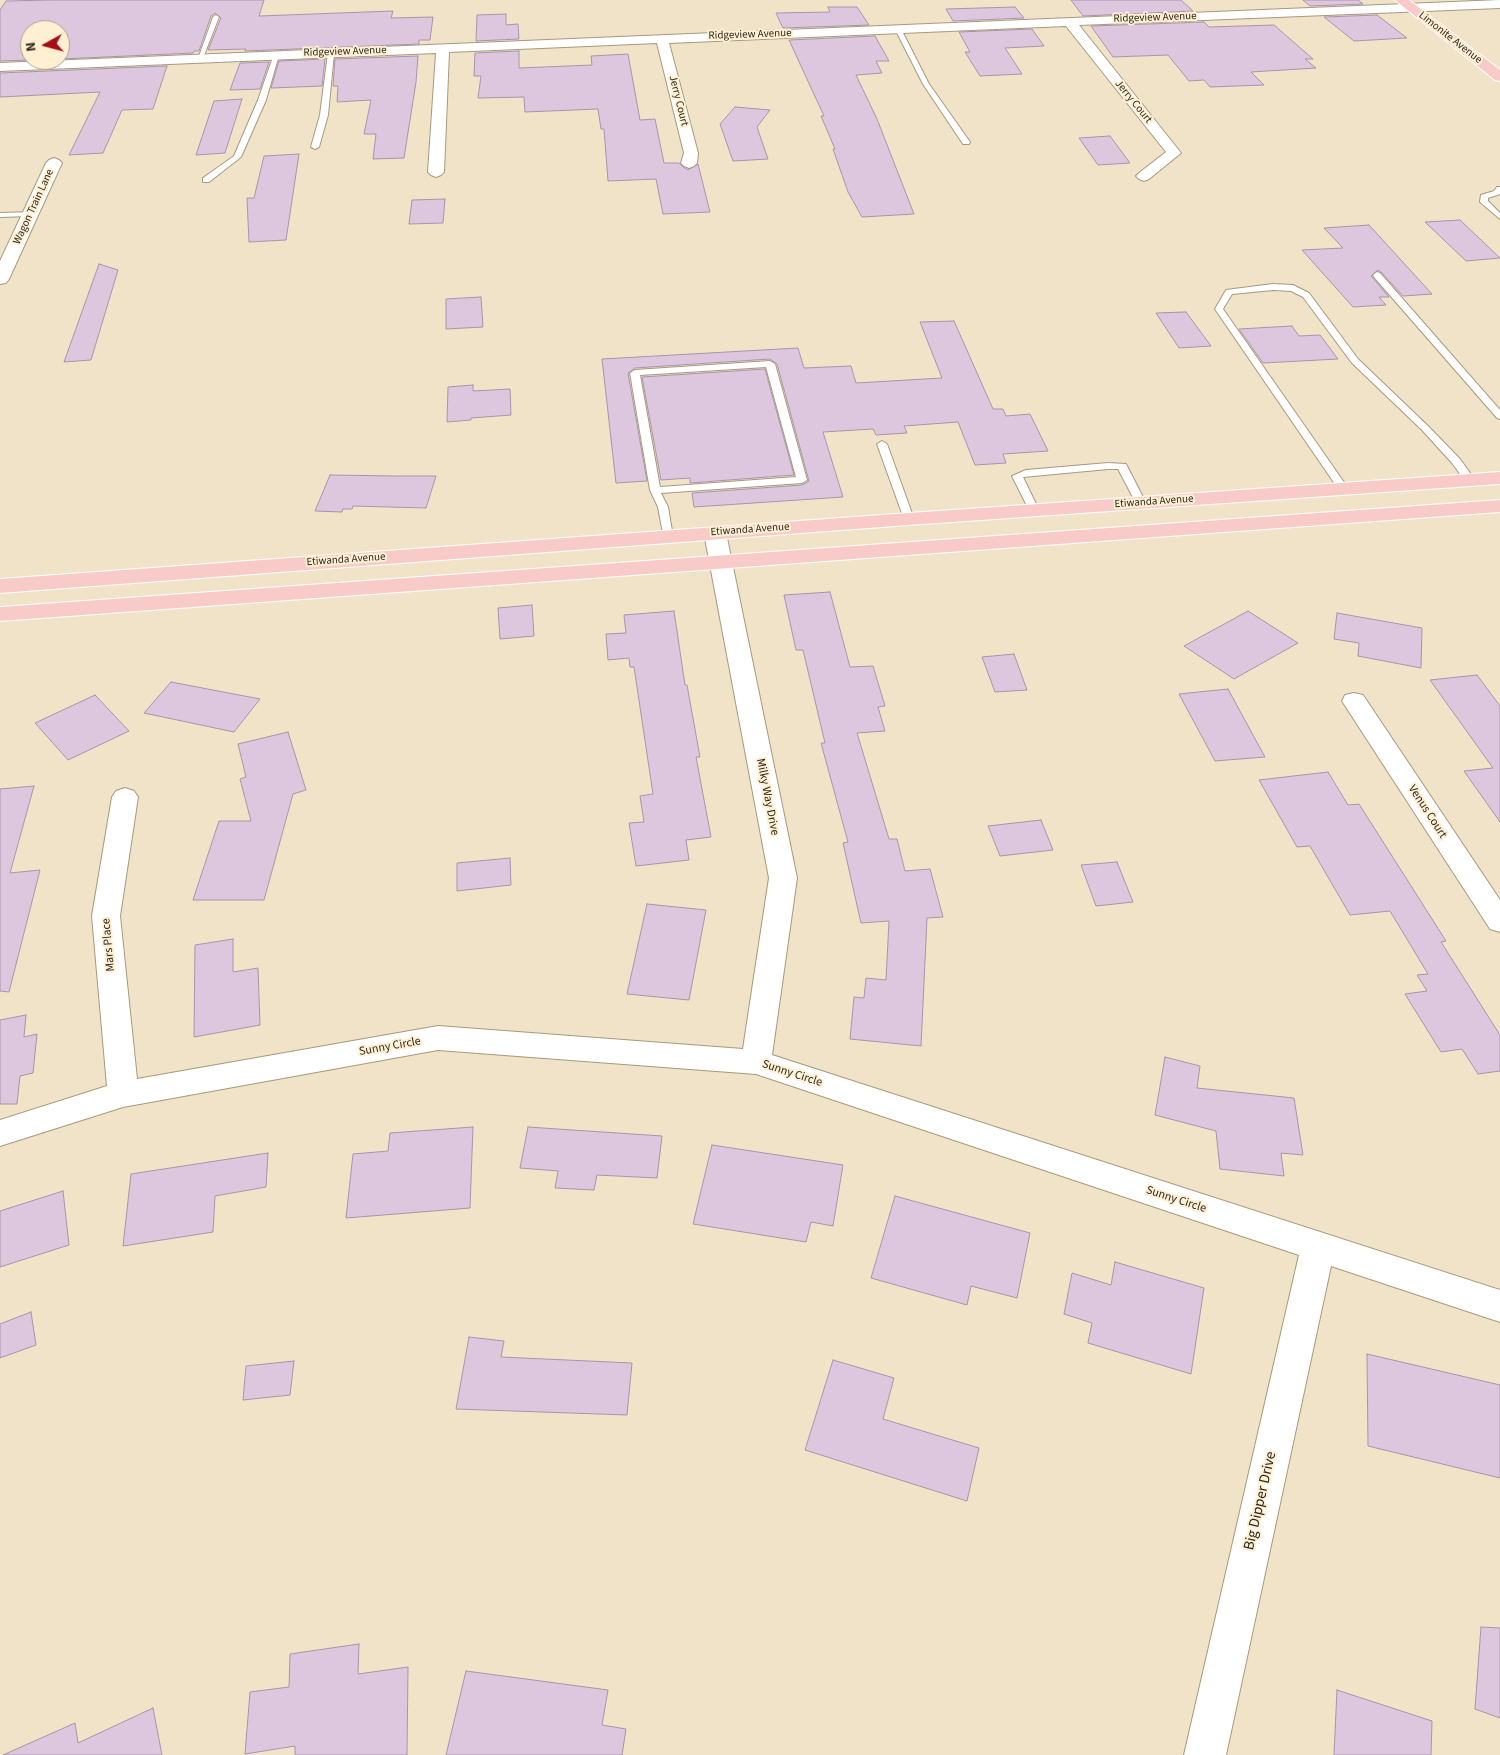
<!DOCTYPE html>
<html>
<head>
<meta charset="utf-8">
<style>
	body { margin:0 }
	#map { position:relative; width:1500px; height:1755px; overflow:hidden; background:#f1e3c7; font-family:"Source Sans 3",sans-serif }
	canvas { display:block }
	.north { position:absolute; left:20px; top:20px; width:50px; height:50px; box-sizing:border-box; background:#fff0d4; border:1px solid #aba08b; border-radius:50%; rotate:263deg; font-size:14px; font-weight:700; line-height:20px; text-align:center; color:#2e291e }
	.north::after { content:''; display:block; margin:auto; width:18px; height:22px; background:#a50e15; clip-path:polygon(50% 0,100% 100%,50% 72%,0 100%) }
</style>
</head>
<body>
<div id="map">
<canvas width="1500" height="1755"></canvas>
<div class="north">N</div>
</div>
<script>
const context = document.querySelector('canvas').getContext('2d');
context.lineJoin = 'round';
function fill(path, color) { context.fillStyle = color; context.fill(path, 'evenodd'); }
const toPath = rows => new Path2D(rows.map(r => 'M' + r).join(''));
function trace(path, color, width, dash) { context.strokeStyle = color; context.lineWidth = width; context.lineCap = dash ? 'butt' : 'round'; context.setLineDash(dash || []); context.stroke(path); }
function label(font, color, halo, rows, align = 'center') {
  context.font = font + ' "Source Sans 3",sans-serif'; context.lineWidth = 4; context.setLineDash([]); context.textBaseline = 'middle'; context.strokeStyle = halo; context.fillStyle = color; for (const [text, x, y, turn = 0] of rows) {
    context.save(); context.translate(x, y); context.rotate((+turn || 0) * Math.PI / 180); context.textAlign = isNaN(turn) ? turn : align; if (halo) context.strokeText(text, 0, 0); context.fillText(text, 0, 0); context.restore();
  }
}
const building = toPath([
	[51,0,264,0,259,16,393,11,391,18,433,17,430,40,419,40,419,44,245,51,246,49,208,50,221,18,215,13,211,16,199,51,194,51,193,53,60,59,60,30,30,30,30,60,0,61,0,10,6,1,51,0],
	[1071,0,1181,0,1193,11,1083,16,1071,0],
	[1303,0,1358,0,1363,4,1310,6,1303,0],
	[828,7,857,7,869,25,783,28,776,13,830,12,828,7],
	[1015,7,1024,18,953,21,946,9,1015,7],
	[506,14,506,25,518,24,519,39,476,41,477,15,506,14],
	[1377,15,1407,38,1354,41,1324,17,1377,15],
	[1204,22,1209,27,1274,25,1313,59,1305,59,1316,68,1251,72,1264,85,1210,87,1204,80,1189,81,1168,55,1113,57,1091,26,1204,22],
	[1032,29,1044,46,1005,48,1022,74,980,76,965,52,970,52,959,32,1032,29],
	[875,36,889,61,876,61,882,73,856,75,877,119,914,214,862,217,848,192,833,149,835,149,821,116,824,116,789,40,875,36],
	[519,51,519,68,592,65,591,56,628,54,640,120,655,119,664,163,679,163,683,167,688,170,698,164,710,212,663,214,656,179,608,181,604,129,601,129,598,109,525,112,524,97,478,98,481,76,474,76,475,53,519,51],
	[418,56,416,82,404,158,373,159,376,134,364,134,371,100,337,102,338,86,333,86,335,59,418,56],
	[325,59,322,86,271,88,279,61,325,59],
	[269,62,260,89,230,90,240,63,269,62],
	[167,66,153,109,122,110,103,153,69,155,100,92,0,97,0,73,167,66],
	[242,99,225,153,196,155,214,101,242,99],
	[735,107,770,110,757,127,768,159,733,161,720,124,735,107],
	[1110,136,1130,163,1098,165,1079,138,1110,136],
	[299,154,286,240,249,242,247,198,254,198,264,156,299,154],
	[445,199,443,223,409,224,412,200,445,199],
	[1460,220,1500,258,1466,261,1425,222,1460,220],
	[1369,225,1432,294,1403,296,1381,272,1378,270,1371,276,1389,297,1379,297,1386,305,1353,307,1302,250,1343,248,1324,228,1369,225],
	[99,264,118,270,91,360,64,362,99,264],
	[481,297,483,327,446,329,446,299,481,297],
	[1186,312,1211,346,1179,348,1156,313,1186,312],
	[954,321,993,409,1003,409,1006,416,1030,414,1048,451,1003,454,1006,463,975,465,958,422,904,426,907,433,876,435,873,429,823,432,843,497,694,507,692,493,802,485,809,481,777,364,770,359,635,368,628,373,647,481,616,483,602,359,798,348,804,368,851,366,856,383,942,378,920,322,954,321],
	[1292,326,1299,336,1320,335,1338,359,1263,363,1239,329,1292,326],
	[765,369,794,475,690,483,690,478,661,480,642,377,765,369],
	[473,385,473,391,510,389,511,415,471,418,471,420,447,422,448,387,473,385],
	[330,475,394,476,436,476,426,508,353,506,352,509,343,509,342,512,315,511,330,475],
	[830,592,850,667,873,666,885,706,878,707,885,731,857,733,889,839,897,839,905,871,930,869,943,917,927,918,921,1046,850,1039,854,997,864,998,866,978,886,980,889,921,861,923,843,843,848,842,821,743,825,743,803,650,796,650,784,595,830,592],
	[532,605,534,636,500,639,498,608,532,605],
	[674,611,685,685,687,685,700,757,696,757,711,837,686,840,689,860,636,866,629,823,644,822,640,796,653,794,634,667,630,667,629,658,608,660,606,634,626,633,624,615,674,611],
	[1248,611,1298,643,1234,679,1184,646,1248,611],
	[1337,613,1422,628,1421,668,1358,656,1359,643,1334,639,1337,613],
	[1014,654,1027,690,995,692,982,657,1014,654],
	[1477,675,1500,706,1500,822,1464,771,1493,768,1430,680,1477,675],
	[171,682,260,699,234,732,144,713,171,682],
	[1228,689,1265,757,1215,761,1179,694,1228,689],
	[95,695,129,731,68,760,35,723,95,695],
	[288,732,306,790,293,794,264,900,193,900,219,821,251,821,240,779,246,777,238,744,288,732],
	[1328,772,1348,805,1359,804,1446,941,1441,942,1500,1035,1500,1071,1478,1074,1462,1049,1441,1052,1405,994,1427,991,1417,975,1428,974,1390,911,1350,915,1310,846,1297,847,1259,780,1328,772],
	[34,786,10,873,40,870,9,992,0,991,0,789,34,786],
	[1041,820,1053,850,1000,856,988,826,1041,820],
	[510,858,511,885,457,891,457,863,510,858],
	[1117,862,1133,902,1096,906,1081,865,1117,862],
	[647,904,706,910,689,1000,627,994,647,904],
	[233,939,233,972,258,968,260,1025,194,1037,195,945,233,939],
	[26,1015,24,1037,37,1034,33,1073,20,1076,17,1104,0,1104,0,1020,26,1015],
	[1165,1057,1200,1066,1197,1088,1294,1098,1303,1155,1281,1153,1284,1176,1220,1169,1216,1131,1155,1115,1165,1057],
	[473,1127,470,1208,346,1218,353,1154,388,1151,390,1133,473,1127],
	[528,1127,662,1136,657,1178,597,1175,594,1190,555,1188,558,1171,520,1168,528,1127],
	[712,1145,843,1165,833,1226,811,1222,806,1242,693,1224,712,1145],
	[268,1153,266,1187,215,1196,213,1232,123,1246,131,1174,268,1153],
	[63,1191,69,1245,0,1267,0,1211,63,1191],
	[895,1196,1030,1233,1017,1298,971,1286,967,1305,871,1278,895,1196],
	[1115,1262,1204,1288,1191,1374,1088,1343,1092,1323,1064,1314,1072,1273,1111,1285,1115,1262],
	[31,1312,36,1345,0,1358,0,1324,31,1312],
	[469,1337,504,1341,501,1357,632,1363,627,1415,456,1409,469,1337],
	[1367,1354,1500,1385,1500,1478,1368,1446,1367,1354],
	[833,1360,894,1378,883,1419,979,1448,967,1501,805,1450,833,1360],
	[294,1361,290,1395,243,1400,246,1366,294,1361],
	[1481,1627,1500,1628,1500,1718,1475,1709,1481,1627],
	[359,1644,358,1674,408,1667,407,1755,295,1755,295,1746,245,1754,250,1692,289,1687,290,1654,359,1644],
	[466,1671,608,1690,602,1725,626,1729,622,1755,446,1755,466,1671],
	[1337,1690,1432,1721,1431,1755,1334,1755,1337,1690],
	[153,1708,162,1755,3,1755,75,1723,78,1743,153,1708]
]);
fill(building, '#dcc7df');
trace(building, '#a894aa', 1);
const service = toPath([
	[216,15,219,17,203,58,198,59,213,17,216,15],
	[898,27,901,29,929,84,970,142,969,144,963,144,923,84,895,29,898,27],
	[331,51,334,53,328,115,319,147,315,149,311,147,320,115,328,53,331,51],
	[274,54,279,55,266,100,241,157,209,182,203,182,203,178,234,156,258,100,274,54],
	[1497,187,1500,187,1500,194,1488,198,1488,201,1500,213,1500,219,1480,202,1481,195,1494,191,1497,187],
	[33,212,34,214,30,216,0,217,0,213,33,212],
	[1377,272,1380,273,1500,410,1500,419,1497,418,1374,277,1373,275,1377,272],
	[1273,284,1293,285,1309,293,1358,359,1428,426,1460,459,1475,480,1474,482,1466,482,1452,463,1422,430,1352,363,1303,297,1291,291,1273,290,1232,294,1223,309,1348,488,1347,490,1339,490,1215,309,1226,290,1273,284],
	[770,361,775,364,807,480,802,483,661,493,668,507,673,537,672,539,664,539,658,507,650,490,630,373,635,370,770,361],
	[766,367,796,477,660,487,640,375,766,367],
	[882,441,887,444,914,519,913,521,905,521,904,519,877,444,882,441],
	[1108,463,1126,464,1146,503,1145,505,1137,505,1118,469,1108,469,1023,477,1039,510,1034,513,1029,510,1012,476,1026,470,1108,463]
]);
const minor = toPath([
	[1500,0,1500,8,1079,25,1181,153,1149,179,1144,181,1139,179,1136,176,1139,173,1166,152,1066,26,669,43,698,153,697,163,694,166,689,168,684,166,681,163,684,153,657,43,449,52,444,172,441,175,436,177,431,175,428,172,436,53,0,71,0,63,1500,0],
	[54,158,59,160,62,163,9,279,6,283,0,284,0,261,46,163,49,160,54,158],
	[715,527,723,528,726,533,797,878,772,1055,1500,1290,1500,1322,1331,1266,1226,1755,1184,1755,1299,1255,756,1074,438,1050,123,1107,0,1146,0,1120,107,1086,92,916,112,797,116,791,125,788,134,791,138,797,120,916,137,1079,438,1026,743,1049,769,878,704,533,707,528,715,527],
	[1354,693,1363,695,1500,900,1500,932,1490,929,1342,701,1345,695,1354,693]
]);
const primary = toPath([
	[1395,0,1409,0,1500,70,1500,81,1495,80,1395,0],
	[1500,472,1500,484,909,525,0,593,0,579,909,513,1500,472],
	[1500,500,1500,512,0,621,0,607,1500,500]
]);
trace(service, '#a7997f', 2);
trace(minor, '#a7997f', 2);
trace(primary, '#fff', 2);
fill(service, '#fff');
fill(minor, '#fff');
fill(primary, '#f8cbc9');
label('11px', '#2e291e', '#fff0d4', [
	["Ridgeview Avenue",1155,18,-2],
	["Ridgeview Avenue",750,35,-2],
	["Limonite Avenue",1450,38,38],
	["Ridgeview Avenue",345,52,-2],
	["Jerry Court",678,101,76],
	["Jerry Court",1133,102,51],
	["Wagon Train Lane",34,207,-65],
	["Etiwanda Avenue",1154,502,-4],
	["Etiwanda Avenue",750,530,-4],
	["Etiwanda Avenue",346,560,-4]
]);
label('12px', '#2e291e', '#fff0d4', [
	["Milky Way Drive",767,797,79],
	["Venus Court",1427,812,57],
	["Mars Place",109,945,-95],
	["Sunny Circle",390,1047,-10],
	["Sunny Circle",792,1074,18],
	["Sunny Circle",1176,1200,18]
]);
label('15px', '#2e291e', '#fff0d4', [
	["Big Dipper Drive",1261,1501,-77]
]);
</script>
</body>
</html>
